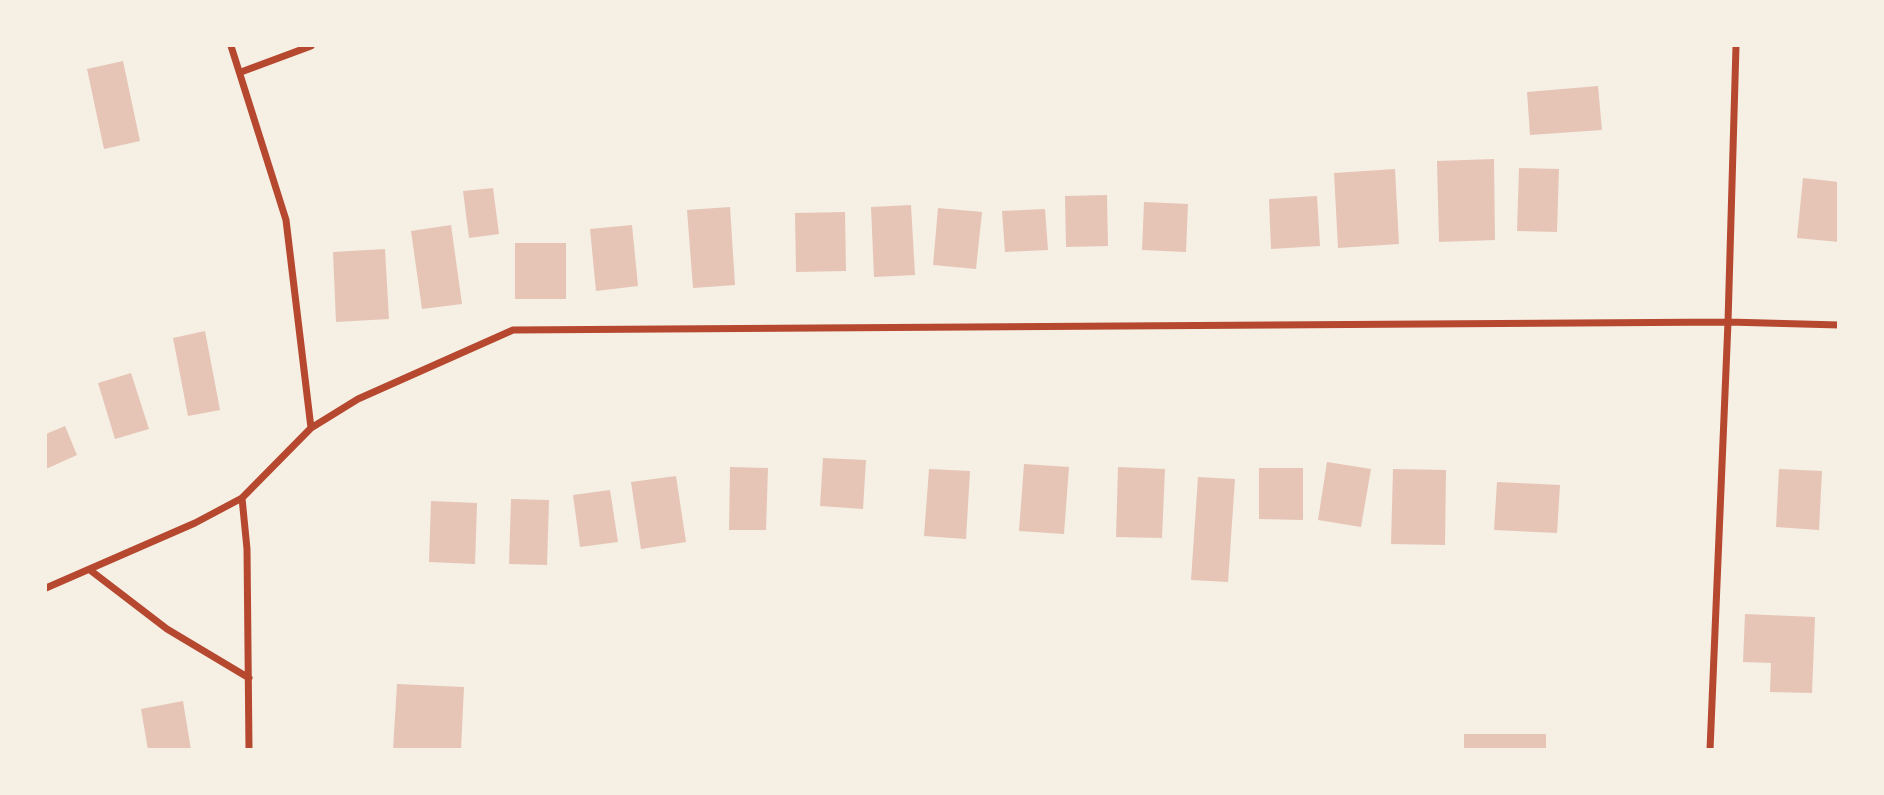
<!DOCTYPE html>
<style>
body{margin:0}
#map{position:relative;width:1884px;height:795px;overflow:hidden;background:#f6efe4;font-family:Manrope,sans-serif}
canvas{display:block}
.frame{position:absolute;inset:0;border:47px solid #f6efe4;pointer-events:none}
</style>
<div id="map">
<canvas width="1884" height="795"></canvas>
<div class="frame"></div>
</div>
<script>
const ctx = document.querySelector('canvas').getContext('2d');
ctx.lineJoin = 'round';
function fill(path, color) {
  ctx.fillStyle = color;
  ctx.fill(path, 'evenodd');
}
function poly(rows) {
  const path = new Path2D();
  for (const r of rows) {
    path.moveTo(r[0], r[1]);
    for (let i = 2; i < r.length; i += 2) path.lineTo(r[i], r[i + 1]);
  }
  return path;
}
function strokePath(path, color, width, dash) {
  ctx.strokeStyle = color;
  ctx.lineWidth = width;
  ctx.lineCap = dash ? 'butt' : 'round';
  ctx.setLineDash(dash || []);
  ctx.stroke(path);
}
const building = poly([
 [123,61,140,141,104,149,87,69],
 [1598,86,1602,130,1530,135,1527,92],
 [1494,159,1495,240,1439,242,1437,161],
 [1519,168,1559,169,1557,232,1517,231],
 [1395,169,1399,244,1338,248,1334,173],
 [1803,178,1839,182,1839,242,1797,238],
 [493,188,499,234,469,238,463,191],
 [1107,195,1108,246,1066,247,1065,196],
 [1317,196,1320,246,1271,249,1269,199],
 [1144,202,1188,204,1186,252,1142,250],
 [911,205,915,275,874,277,871,207],
 [730,207,735,285,693,288,687,210],
 [938,208,982,212,976,269,933,265],
 [1045,209,1048,250,1005,252,1002,211],
 [845,212,846,271,796,272,795,213],
 [451,225,462,304,422,309,411,231],
 [632,225,638,286,596,291,590,229],
 [515,243,566,243,566,299,515,299],
 [385,249,389,319,336,322,333,252],
 [205,331,220,410,188,416,173,338],
 [131,373,149,429,115,439,98,383],
 [65,426,77,455,46,469,46,434],
 [823,458,866,460,863,509,820,506],
 [1327,462,1371,469,1361,527,1318,520],
 [1024,464,1069,467,1064,534,1019,531],
 [730,467,768,468,766,530,729,530],
 [1118,467,1165,469,1162,538,1116,537],
 [1259,468,1303,468,1303,520,1259,519],
 [929,469,970,471,966,539,924,536],
 [1393,469,1446,470,1445,545,1391,544],
 [1779,469,1822,471,1819,530,1776,527],
 [676,476,686,542,641,549,631,482],
 [1198,477,1235,479,1228,582,1191,580],
 [1497,482,1560,485,1557,533,1494,530],
 [610,490,618,542,580,547,573,495],
 [511,499,549,500,547,565,509,564],
 [431,501,477,503,475,564,429,562],
 [1745,614,1815,617,1812,693,1770,692,1771,663,1743,662],
 [397,684,464,687,461,750,393,750],
 [183,701,191,750,148,750,141,709],
 [1464,734,1546,734,1546,750,1464,750]
]);
const minor = poly([
 [231,46,286,220,311,428],
 [241,72,311,46],
 [242,498,247,549,249,750],
 [90,570,167,629,249,678],
 [46,588,195,523,242,498,311,428,358,399,513,330,1728,322,1839,325],
 [1710,750,1728,322,1736,46]
]);
fill(building, '#e6c5b7');
strokePath(minor, '#b5482f', 7);
</script>
